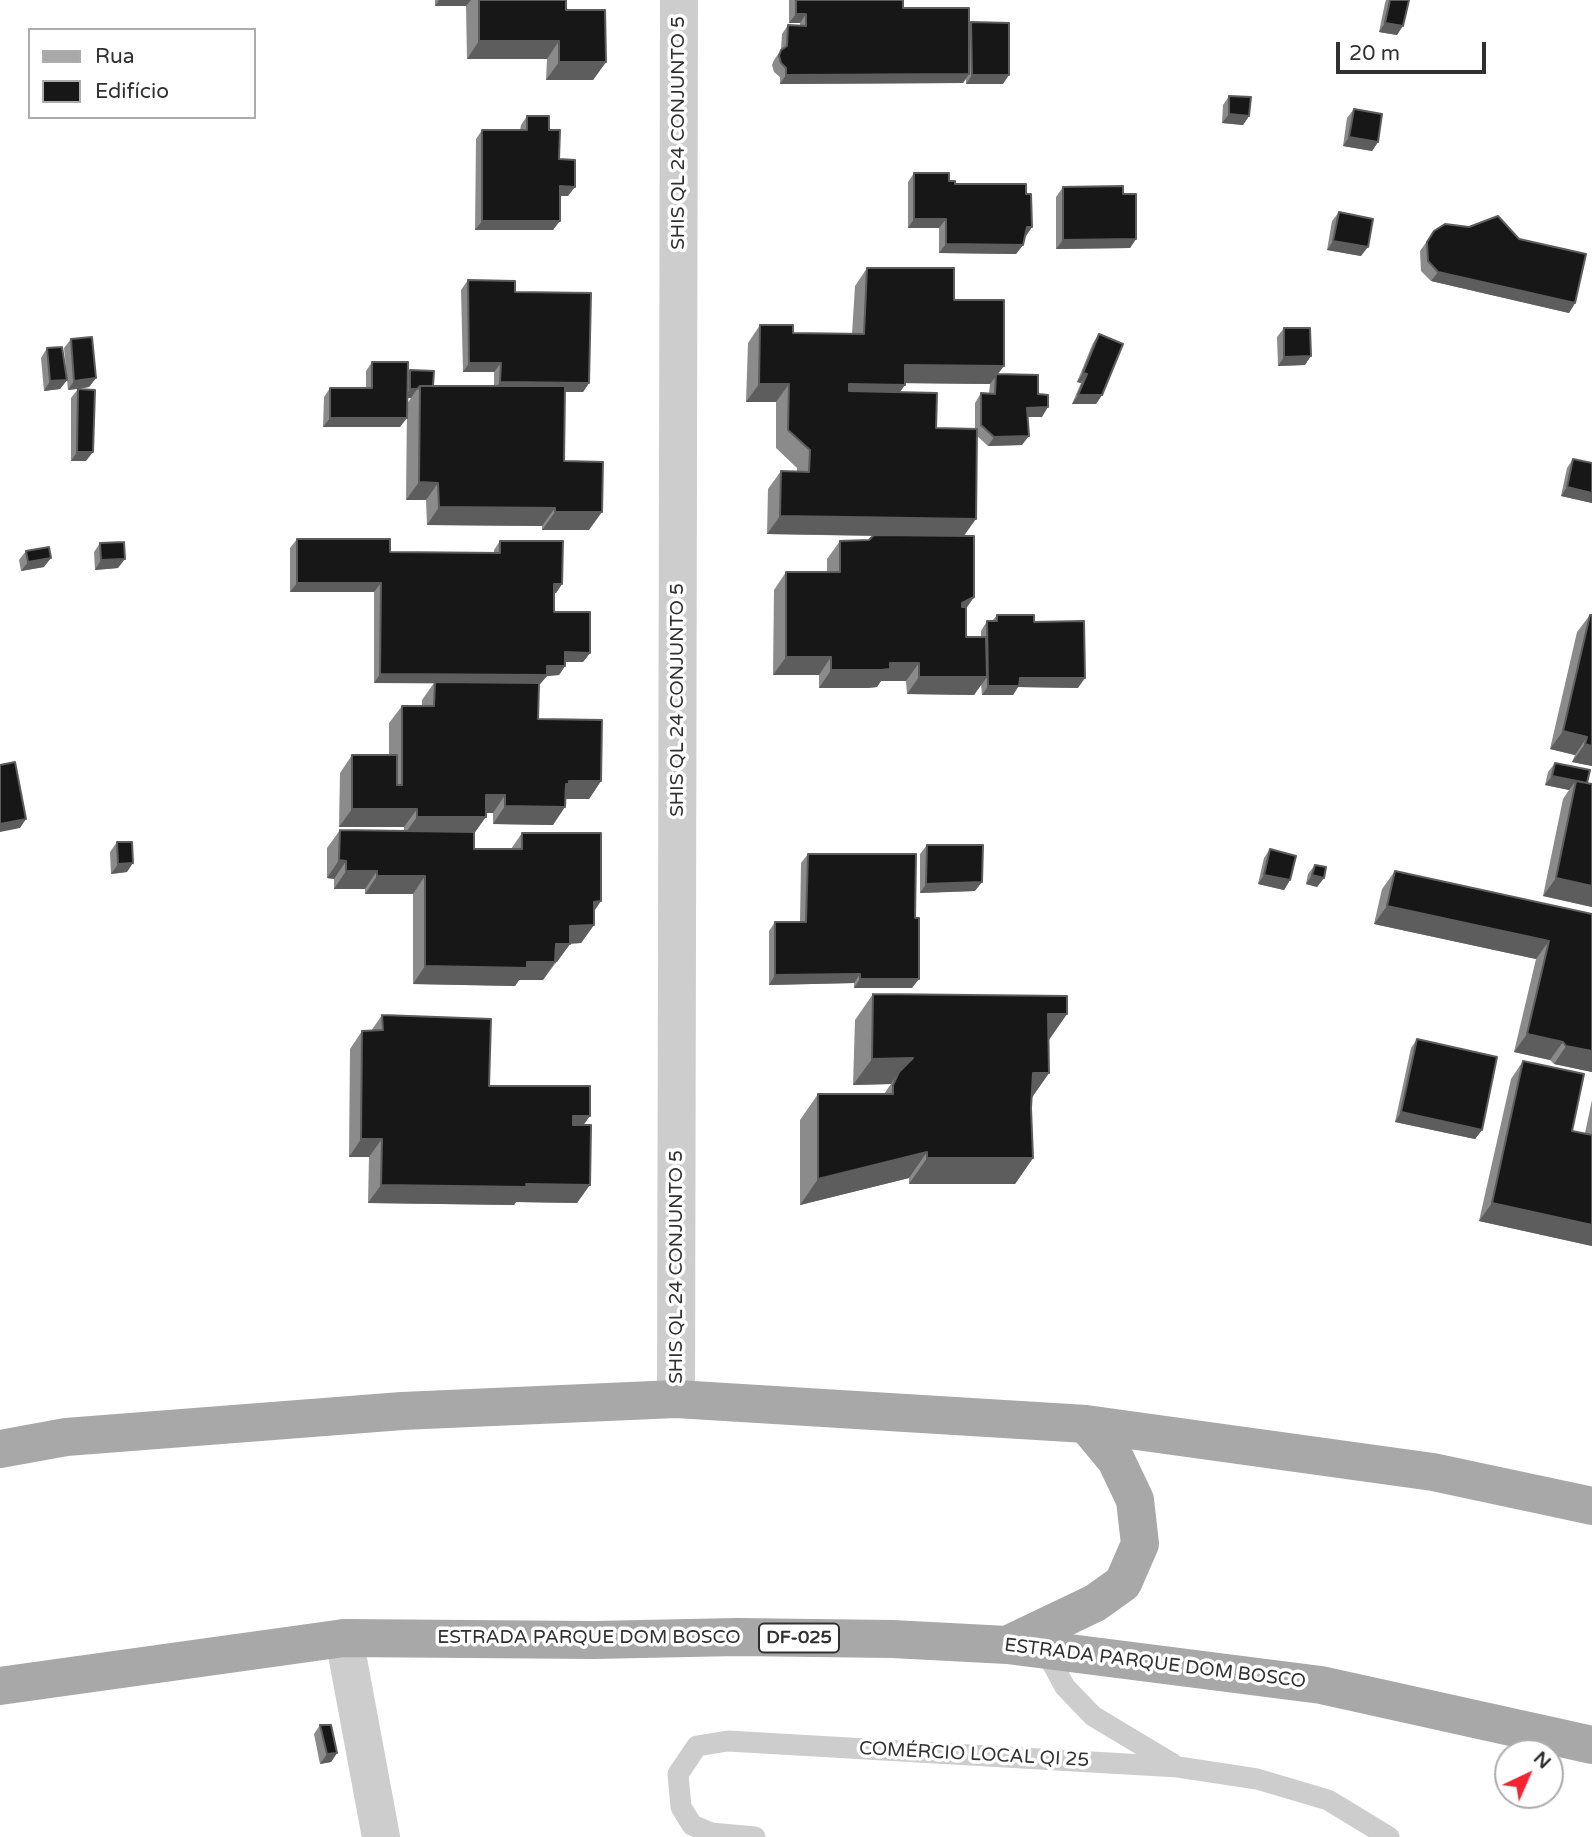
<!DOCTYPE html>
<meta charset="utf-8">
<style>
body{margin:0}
#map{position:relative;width:1592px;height:1837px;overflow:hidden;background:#fff;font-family:"Varela Round",sans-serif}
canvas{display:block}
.legend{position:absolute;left:28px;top:28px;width:228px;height:91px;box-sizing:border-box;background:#fff;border:2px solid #acacac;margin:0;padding:9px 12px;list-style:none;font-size:21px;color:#303030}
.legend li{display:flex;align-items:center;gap:14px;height:35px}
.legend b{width:35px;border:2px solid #acacac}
.north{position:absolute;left:1494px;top:1739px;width:70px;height:70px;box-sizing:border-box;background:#fff;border:2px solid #acacac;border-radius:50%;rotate:44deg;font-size:19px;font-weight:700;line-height:28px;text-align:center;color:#303030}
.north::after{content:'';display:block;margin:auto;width:24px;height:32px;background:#f7222f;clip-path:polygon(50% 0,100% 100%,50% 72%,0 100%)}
.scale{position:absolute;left:1336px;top:42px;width:150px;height:32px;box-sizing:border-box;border:4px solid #303030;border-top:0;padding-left:9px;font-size:21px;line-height:24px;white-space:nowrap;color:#303030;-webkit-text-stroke:5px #fff;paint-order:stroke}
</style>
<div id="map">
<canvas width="1592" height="1837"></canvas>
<ul class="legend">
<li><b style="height:9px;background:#a8a8a8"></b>Rua</li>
<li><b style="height:19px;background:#171717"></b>Edifício</li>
</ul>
<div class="north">N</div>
<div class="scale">20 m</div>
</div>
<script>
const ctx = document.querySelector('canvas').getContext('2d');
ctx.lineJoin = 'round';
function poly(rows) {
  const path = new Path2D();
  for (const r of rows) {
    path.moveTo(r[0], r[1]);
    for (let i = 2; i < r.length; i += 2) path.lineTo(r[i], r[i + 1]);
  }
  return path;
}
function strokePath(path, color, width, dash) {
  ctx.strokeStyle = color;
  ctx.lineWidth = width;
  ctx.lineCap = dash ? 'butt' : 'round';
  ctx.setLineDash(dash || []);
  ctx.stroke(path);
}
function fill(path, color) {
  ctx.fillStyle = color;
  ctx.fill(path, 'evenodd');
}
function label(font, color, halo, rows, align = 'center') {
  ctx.font = font + ' "Varela Round",sans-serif';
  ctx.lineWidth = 7;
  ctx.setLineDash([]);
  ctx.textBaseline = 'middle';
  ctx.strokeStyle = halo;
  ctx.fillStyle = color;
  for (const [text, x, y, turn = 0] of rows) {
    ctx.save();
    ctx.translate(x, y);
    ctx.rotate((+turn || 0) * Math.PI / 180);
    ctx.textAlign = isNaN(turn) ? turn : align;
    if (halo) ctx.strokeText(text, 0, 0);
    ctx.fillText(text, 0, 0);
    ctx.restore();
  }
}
const service = poly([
 [1045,1650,1065,1687,1093,1716,1173,1764],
 [755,1837,711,1833,692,1825,681,1807,678,1774,697,1746,728,1741,1178,1767,1257,1779,1328,1800,1389,1837]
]);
const minor = poly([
 [676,1399,679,0]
]);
const tertiary = poly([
 [344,1638,381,1837]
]);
const primary = poly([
 [0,1449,66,1437,402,1411,676,1399,1086,1424,1433,1472,1592,1506],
 [1007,1645,1095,1603,1123,1583,1140,1544,1135,1500,1116,1460,1086,1424],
 [0,1686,344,1638,594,1640,737,1637,892,1639,1007,1645,1321,1685,1592,1745]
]);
const wall = poly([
 [435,0,566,0,566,10,606,62,593,80,546,80,547,59,467,59,466,6,435,6],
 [789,0,903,0,903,8,969,25,971,22,1003,84,966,84,966,79,963,83,780,84,780,77,774,72,772,65,774,60,781,50,782,34,788,25,800,26,800,23,789,23],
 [1386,0,1409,0,1397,35,1379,32,1385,3],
 [1229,96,1249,116,1243,125,1222,123,1223,105],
 [1354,109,1378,142,1372,151,1343,146,1347,118],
 [527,116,549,130,559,159,568,196,560,196,553,230,475,230,476,139,482,130,520,130,521,125],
 [914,173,955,184,1026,194,1032,227,1025,236,1023,245,1016,254,939,253,939,228,908,228,908,182],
 [1063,187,1123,194,1136,239,1130,248,1056,249,1056,197],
 [1339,212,1361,256,1327,250,1332,221],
 [1434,231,1519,239,1575,303,1569,313,1431,281,1421,271,1420,251],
 [867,268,954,300,1004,366,997,374,1038,394,1042,417,1028,417,1022,445,988,446,977,436,965,536,974,597,966,609,966,637,981,637,981,631,987,621,992,621,997,615,1034,622,1078,688,1018,687,1013,695,982,695,981,684,974,695,907,694,906,681,881,681,877,687,868,688,819,688,819,675,773,675,774,590,786,572,827,572,827,559,840,541,869,540,873,536,767,534,768,489,781,471,797,471,797,468,776,448,776,402,746,402,748,343,760,325,793,333,852,334,855,286],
 [905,383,990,384,989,394,981,393,975,403,975,429,936,428,899,392],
 [468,280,515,292,589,383,583,392,565,392,564,461,589,530,542,530,542,526,427,525,426,500,406,500,407,404,411,398,407,398,400,427,323,427,324,397,330,388,366,388,366,371,372,362,407,374,410,370,433,386,494,386,494,372,463,372,461,290],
 [1284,328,1305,365,1278,366,1277,337],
 [1099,334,1102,395,1096,404,1072,404,1081,383,1077,382,1093,343],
 [71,339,96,378,89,387,78,389,86,461,71,461,71,398,78,389,68,390,64,348],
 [47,348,67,380,60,389,44,391,41,358],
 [1573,459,1592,463,1592,503,1561,496,1567,468],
 [297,539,390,552,494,553,494,550,500,541,562,584,556,593,554,593,554,612,590,653,583,662,565,662,565,666,559,675,547,676,540,684,539,684,538,719,601,781,589,799,566,799,553,825,493,824,493,813,486,813,474,834,474,849,511,849,522,833,594,912,594,925,581,943,570,944,543,980,519,980,515,986,413,984,413,894,365,894,365,889,334,889,334,879,327,878,327,848,340,830,404,831,404,827,339,827,340,773,352,755,389,755,389,723,402,706,422,706,422,700,434,683,374,683,374,592,290,592,290,548],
 [100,543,118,568,95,570,94,552],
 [26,551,44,567,21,571,19,560],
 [1590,615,1592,766,1572,762,1575,755,1550,749,1577,632],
 [1555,763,1587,783,1592,784,1592,907,1543,896,1563,799,1569,790,1545,785,1548,772],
 [117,842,127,872,111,874,110,852],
 [927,845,975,891,920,893,920,854],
 [1270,849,1290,880,1284,890,1258,884,1264,858],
 [808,854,912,988,854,988,854,983,769,985,769,931,775,922,800,922,801,863],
 [1315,865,1324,878,1317,887,1306,884,1308,874],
 [1395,871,1592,914,1592,1072,1554,1064,1550,1060,1514,1052,1536,959,1374,924,1382,889],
 [873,994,1067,1014,1048,1040,1049,1073,1032,1097,1031,1108,1033,1158,1015,1184,909,1184,909,1178,800,1205,800,1120,818,1094,884,1094,891,1084,853,1085,855,1020],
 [382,1015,489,1086,584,1125,577,1203,516,1202,514,1205,368,1203,369,1157,349,1157,350,1049,362,1031,371,1031],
 [1417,1039,1482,1130,1475,1139,1395,1122,1411,1048],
 [1523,1061,1572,1131,1585,1133,1592,1100,1592,1246,1479,1221,1511,1079],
 [320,1725,337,1753,331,1762,320,1764,314,1734]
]);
const shadedWall = poly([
 [439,0,471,0,466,6,435,6],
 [796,14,806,14,800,23,789,23],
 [1385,23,1403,26,1397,35,1379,32],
 [479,41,559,41,547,59,467,59],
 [559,62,606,62,593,80,546,80],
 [969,74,963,83,780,84,786,75],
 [972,75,1009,75,1003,84,966,84],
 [1229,114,1249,116,1243,125,1222,123],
 [1349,137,1378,142,1372,151,1343,146],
 [560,186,575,187,568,196,553,196],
 [914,219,946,219,939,228,908,228],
 [482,221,560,221,553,230,475,230],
 [1027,227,1032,227,1026,236,1021,237],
 [1136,239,1130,248,1056,249,1063,240],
 [1333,241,1368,247,1361,256,1327,250],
 [946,244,1023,245,1016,254,939,253],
 [1438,272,1575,303,1569,313,1431,281],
 [1311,356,1305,365,1278,366,1284,357],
 [469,363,501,363,494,372,463,372],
 [905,365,1004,366,990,384,892,383],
 [1083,373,1087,374,1081,383,1077,382],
 [96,378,89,387,68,390,74,381],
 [67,380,60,389,44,391,50,381],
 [500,382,589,383,583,392,494,392],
 [759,384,789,384,776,402,746,402],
 [849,384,905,385,892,403,836,402],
 [410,389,417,389,411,398,404,398],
 [1078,395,1102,395,1096,404,1072,404],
 [1048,407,1042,417,1021,417,1027,408],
 [330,418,407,418,400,427,323,427],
 [1029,436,1022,445,988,446,994,437],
 [77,452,93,452,86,461,71,461],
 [419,482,438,483,426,500,406,500],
 [1567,487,1592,493,1592,503,1561,496],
 [439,507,555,508,542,526,427,525],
 [555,512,602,512,589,530,542,530],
 [780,516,976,519,963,537,767,534],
 [51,558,44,567,21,571,28,562],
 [125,559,118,568,95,570,101,560],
 [297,583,381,583,374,592,290,592],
 [554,584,562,584,556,593,548,593],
 [974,597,961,615,962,603],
 [565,652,590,653,583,662,559,662],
 [786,657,831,657,819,675,773,675],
 [890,663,919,663,906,681,881,681,877,687,868,688,819,688,831,670],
 [547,666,565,666,559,675,547,676,540,684,374,683,380,674],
 [919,677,987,677,974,695,907,694],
 [1020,678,1085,678,1078,688,1018,687,1013,695,982,695,988,686],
 [1563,731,1587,737,1575,755,1550,749],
 [1585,744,1592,746,1592,766,1572,762],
 [1552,776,1576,781,1569,790,1545,785],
 [569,781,601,781,589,799,559,799,553,802],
 [486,795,505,795,493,813,473,813],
 [505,806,565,807,553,825,493,824],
 [352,809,417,809,404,827,339,827],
 [417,817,486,817,473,835,404,835],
 [26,819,20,828,0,832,0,824],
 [339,860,346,861,334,879,327,878],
 [133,863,127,872,111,874,118,864],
 [346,871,377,871,365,889,334,889],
 [1264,875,1290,880,1284,890,1258,884],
 [1312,875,1324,878,1317,887,1306,884],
 [377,876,425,876,413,894,365,894],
 [1556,878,1592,886,1592,907,1543,896],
 [982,882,975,891,920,893,926,884],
 [601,901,589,919,594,902],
 [1387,906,1549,941,1536,959,1374,924],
 [594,925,581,943,558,944,570,926],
 [556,944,570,944,557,962,544,962,555,962,543,980,519,980,515,986,413,984,425,966,527,962],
 [860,974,854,983,769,985,775,975],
 [860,979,919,979,912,988,854,988],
 [1048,1014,1067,1014,1049,1040,1029,1040],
 [1527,1034,1563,1042,1550,1060,1514,1052],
 [1566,1046,1592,1051,1592,1072,1554,1064],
 [913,1058,899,1072,891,1084,853,1085,872,1059],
 [1033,1073,1049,1073,1031,1099],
 [1401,1112,1482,1130,1475,1139,1395,1122],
 [573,1116,590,1116,577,1134,561,1134],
 [361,1139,382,1139,369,1157,349,1157],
 [927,1152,909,1178,800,1205,818,1179],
 [927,1158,1033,1158,1015,1184,909,1184],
 [526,1184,590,1185,577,1203,516,1202,514,1205,368,1203,381,1185],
 [1492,1203,1592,1225,1592,1246,1479,1221],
 [337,1753,331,1762,320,1764,327,1754]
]);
const building = poly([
 [479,0,566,0,566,10,605,10,606,62,559,62,559,41,479,41,479,0],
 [796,0,903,0,903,8,969,8,969,74,786,75,786,68,781,63,779,56,781,50,787,46,788,25,806,26,806,14,796,14,796,0],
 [1390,0,1409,0,1403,26,1385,23,1390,0],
 [971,22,1009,23,1009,75,972,75,971,22],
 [1229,96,1251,97,1249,116,1229,114,1229,96],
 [1354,109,1382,114,1378,142,1349,137,1354,109],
 [527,116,549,116,549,130,560,130,559,159,575,160,575,187,560,186,560,221,482,221,482,130,527,130,527,116],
 [914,173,949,173,949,181,955,181,955,184,1026,184,1026,194,1031,194,1032,227,1027,227,1023,245,946,244,946,219,914,219,914,173],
 [1123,186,1123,194,1136,194,1136,239,1063,240,1063,187,1123,186],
 [1339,212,1373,219,1368,247,1333,241,1339,212],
 [1498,216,1519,239,1586,254,1575,303,1438,272,1428,261,1427,242,1434,231,1445,224,1469,227,1498,216],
 [867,268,954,268,954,300,1004,300,1004,366,905,365,905,385,849,384,849,391,937,393,936,428,977,429,976,519,780,516,781,471,809,472,810,450,788,430,789,384,759,384,760,325,793,325,793,333,864,334,867,268],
 [468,280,515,281,515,292,591,293,589,383,500,382,501,363,469,363,468,280],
 [1284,328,1310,328,1311,356,1284,357,1284,328],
 [1099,334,1123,344,1102,395,1078,395,1087,374,1083,373,1099,334],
 [92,337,96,378,74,381,71,339,92,337],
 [62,347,67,380,50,381,47,348,62,347],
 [372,362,408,362,407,418,330,418,330,388,372,388,372,362],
 [410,370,434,371,433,386,420,386,417,389,410,389,410,370],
 [996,374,1038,375,1038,394,1048,395,1048,407,1027,408,1029,436,994,437,981,425,981,393,995,394,996,374],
 [420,386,565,386,564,461,603,462,602,512,555,512,555,508,439,507,438,483,419,482,420,386],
 [78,389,95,390,93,452,77,452,78,389],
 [1573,459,1592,463,1592,493,1567,487,1573,459],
 [874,535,974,536,974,597,962,603,962,607,966,607,966,637,986,637,987,677,919,677,919,663,890,663,890,669,881,670,831,670,831,657,786,657,786,572,840,572,840,541,869,540,874,535],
 [297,539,390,539,390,552,500,553,500,541,563,541,562,584,554,584,554,612,590,612,590,653,565,652,565,666,547,666,547,675,380,674,381,583,297,583,297,539],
 [124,542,125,559,101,560,100,543,124,542],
 [49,547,51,558,28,562,26,551,49,547],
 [997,615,1034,615,1034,622,1084,621,1085,678,1020,678,1019,686,988,686,987,621,997,621,997,615],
 [1590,615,1592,615,1592,746,1585,744,1587,737,1563,731,1590,615],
 [435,682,539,683,538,719,602,720,601,781,569,781,569,784,566,784,565,807,505,806,505,795,486,795,486,817,417,817,417,809,352,809,352,755,397,755,397,785,402,785,402,706,434,706,435,682],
 [15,762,26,819,0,824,0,765,15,762],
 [1555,763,1590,770,1587,783,1552,776,1555,763],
 [1576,781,1592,784,1592,886,1556,878,1576,781],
 [340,830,474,832,474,849,522,849,522,833,601,833,601,901,594,902,594,925,570,926,570,944,556,944,555,962,527,962,527,968,425,966,425,876,377,876,377,871,346,871,346,861,339,860,340,830],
 [117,842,132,842,133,863,118,864,117,842],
 [927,845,983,845,982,882,926,884,927,845],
 [1270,849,1296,856,1290,880,1264,875,1270,849],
 [808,854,916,854,915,918,919,918,919,979,860,979,860,974,775,975,775,922,806,922,808,854],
 [1315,865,1326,867,1324,878,1312,875,1315,865],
 [1395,871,1592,914,1592,1051,1566,1046,1563,1042,1527,1034,1549,941,1387,906,1395,871],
 [873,994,1067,996,1067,1014,1048,1014,1049,1073,1033,1073,1031,1108,1033,1158,927,1158,927,1152,818,1179,818,1094,893,1094,893,1085,899,1072,913,1058,872,1059,873,994],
 [382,1015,491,1019,489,1086,590,1086,590,1116,573,1116,573,1125,591,1125,590,1185,526,1184,527,1187,381,1185,382,1139,361,1139,362,1031,383,1030,382,1015],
 [1417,1039,1497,1057,1482,1130,1401,1112,1417,1039],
 [1523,1061,1584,1074,1572,1131,1592,1135,1592,1225,1492,1203,1523,1061],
 [320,1725,331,1725,337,1753,327,1754,320,1725]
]);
const shields = [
 [799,1638,80]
];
const shieldNames = [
 ["DF-025",799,1638]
];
const streetNames = [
 ["SHIS QL 24 CONJUNTO 5",679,133,-90],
 ["SHIS QL 24 CONJUNTO 5",678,700,-90],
 ["SHIS QL 24 CONJUNTO 5",677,1267,-90],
 ["ESTRADA PARQUE DOM BOSCO",589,1638],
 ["ESTRADA PARQUE DOM BOSCO",1155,1664,7],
 ["COMÉRCIO LOCAL QI 25",974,1755,3]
];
strokePath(service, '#cdcdcd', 21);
strokePath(minor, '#cdcdcd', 38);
strokePath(tertiary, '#cdcdcd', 38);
strokePath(primary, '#a8a8a8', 38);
fill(wall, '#8b8b8b');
fill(shadedWall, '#5d5d5d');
fill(building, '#171717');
strokePath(building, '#5d5d5d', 2);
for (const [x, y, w] of shields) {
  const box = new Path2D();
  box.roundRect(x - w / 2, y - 14.5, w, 29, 5);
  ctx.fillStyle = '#fff';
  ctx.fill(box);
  strokePath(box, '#303030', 2);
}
label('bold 18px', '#303030', null, shieldNames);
label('19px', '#303030', '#fff', streetNames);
</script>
